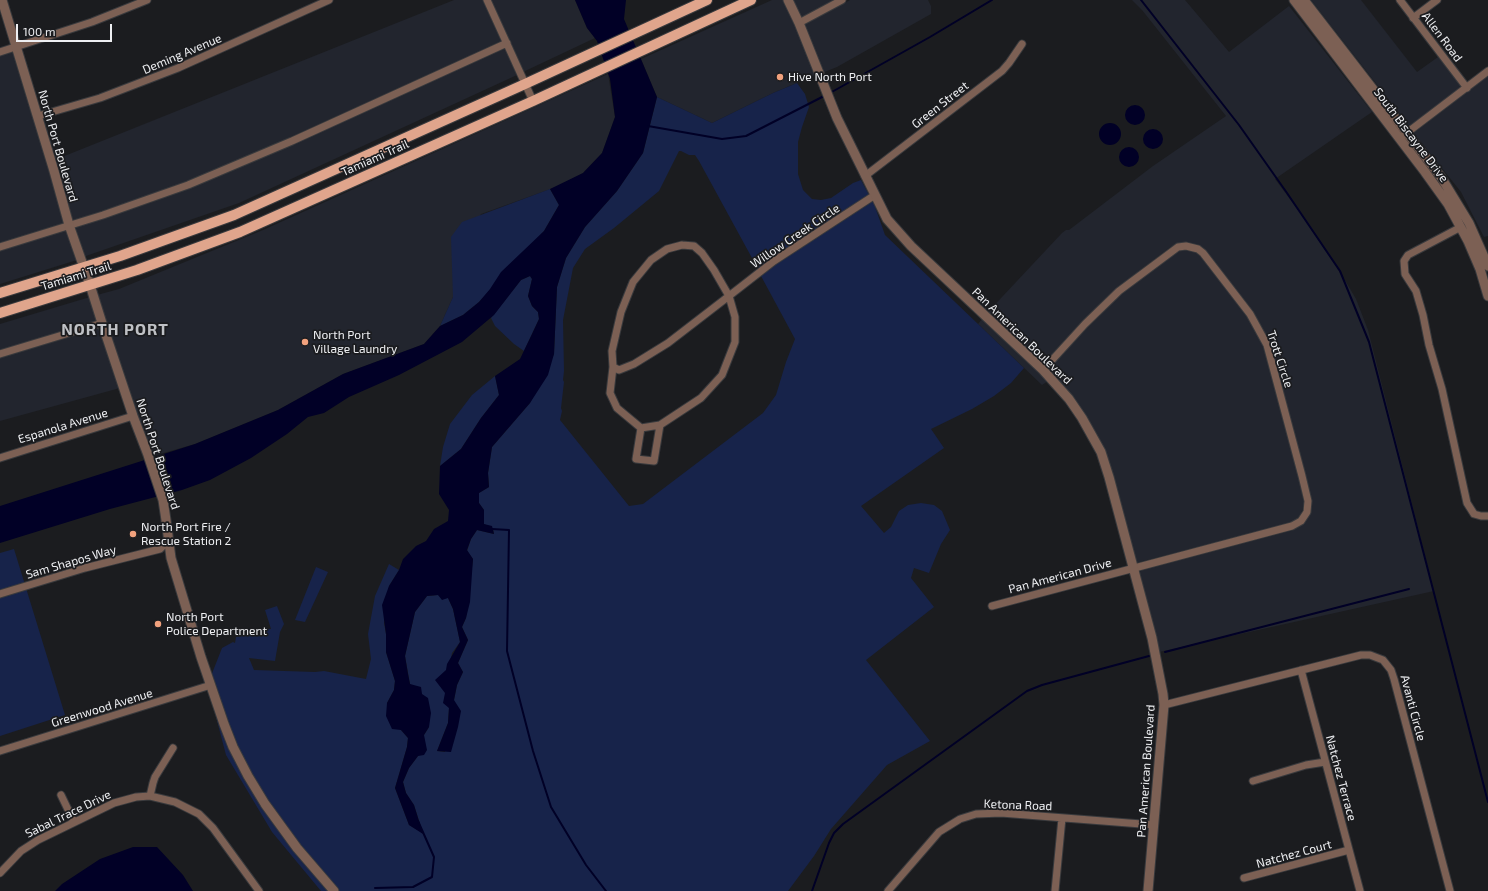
<!DOCTYPE html>
<style>
body{margin:0}
#map{position:relative;width:1488px;height:891px;overflow:hidden;background:#1b1c1f;font-family:"Exo 2",sans-serif}
canvas{display:block}
.scale{position:absolute;left:16px;top:24px;width:96px;height:18px;box-sizing:border-box;border:2px solid #eeeff2;border-top:0;padding-left:5px;font-size:12px;line-height:14px;white-space:nowrap;color:#eeeff2;-webkit-text-stroke:3px #1b1c1f;paint-order:stroke}
</style>
<div id="map">
<canvas width="1488" height="891"></canvas>
<div class="scale">100 m</div>
</div>
<script>
const ctx = document.querySelector('canvas').getContext('2d');
ctx.lineJoin = 'round';
function fill(path, color) {
  ctx.fillStyle = color;
  ctx.fill(path, 'evenodd');
}
function poly(rows) {
  const path = new Path2D();
  for (const r of rows) {
    if (r.length === 3) {
      path.moveTo(r[0] + r[2], r[1]);
      path.arc(r[0], r[1], r[2], 0, 2 * Math.PI);
      continue;
    }
    path.moveTo(r[0], r[1]);
    for (let i = 2; i < r.length; i += 2) path.lineTo(r[i], r[i + 1]);
  }
  return path;
}
function strokePath(path, color, width, dash) {
  ctx.strokeStyle = color;
  ctx.lineWidth = width;
  ctx.lineCap = dash ? 'butt' : 'round';
  ctx.setLineDash(dash || []);
  ctx.stroke(path);
}
function label(font, color, halo, rows, align = 'center') {
  ctx.font = font + ' "Exo 2",sans-serif';
  ctx.lineWidth = 3.5;
  ctx.setLineDash([]);
  ctx.textBaseline = 'middle';
  ctx.strokeStyle = halo;
  ctx.fillStyle = color;
  for (const [text, x, y, turn = 0] of rows) {
    ctx.save();
    ctx.translate(x, y);
    ctx.rotate((+turn || 0) * Math.PI / 180);
    ctx.textAlign = isNaN(turn) ? turn : align;
    if (halo) ctx.strokeText(text, 0, 0);
    ctx.fillText(text, 0, 0);
    ctx.restore();
  }
}
const built = poly([
 [454,0,484,0,502,41,229,165,147,196,71,221,42,119,44,119,57,159],
 [491,0,575,0,587,28,595,38,523,72],
 [772,0,784,0,796,25,816,75,773,93,712,123,657,97,641,59],
 [792,0,835,0,801,19],
 [850,0,928,0,931,6,931,14,837,67,822,73,804,25],
 [1132,0,1185,0,1229,52,1289,6,1372,112,1275,179,1304,218,1346,282,1356,299,1368,330,1434,591,1159,652,1138,571,1293,530,1299,527,1307,519,1311,506,1305,476,1270,345,1253,312,1199,246,1186,242,1177,244,1169,248,1117,288,1082,321,1042,365,987,313,1062,233,1066,230,1069,230,1153,166,1226,116,1142,10],
 [1311,0,1361,0,1417,72,1438,57,1462,87,1410,127],
 [505,48,517,75,239,203,83,257,73,228,150,203,232,171],
 [14,52,35,117,64,223,0,243,0,56],
 [608,74,615,117,602,153,583,173,559,186,481,214,453,274,453,297,440,326,424,344,343,374,278,410,195,444,153,456,137,415,97,295,119,289,263,230],
 [1488,76,1488,236,1484,237,1461,192,1414,133],
 [67,230,77,260,0,284,0,251],
 [1186,250,1196,252,1201,256,1247,316,1258,334,1268,360,1299,477,1304,504,1301,514,1295,521,1290,523,1136,563,1113,476,1047,370,1088,327,1121,294,1173,254,1179,251],
 [90,297,97,320,0,351,0,324],
 [983,318,1048,381,1042,385,978,324],
 [100,328,120,388,0,421,0,358]
]);
const green = poly([
 [797,83,805,94,809,107,802,127,798,142,798,174,803,190,812,199,821,200,831,198,853,183,861,180,869,195,772,258,758,269,699,161,695,155,689,155,681,151,679,151,659,191,614,228,585,249,573,268,563,320,564,371,563,380,564,382,561,408,562,411,560,420,629,506,643,504,763,413,776,395,786,362,795,339,761,276,776,264,873,201,885,235,1024,368,1011,383,994,396,972,409,931,429,944,448,861,506,884,533,891,527,899,511,908,505,921,503,934,505,942,511,950,530,941,544,929,573,914,568,911,578,934,607,866,660,930,741,887,765,831,829,814,856,788,891,339,891,300,846,283,824,251,775,237,746,211,676,222,648,233,642,235,643,236,637,242,636,250,628,271,629,265,610,277,606,284,624,280,632,275,661,249,658,254,670,315,672,324,671,366,679,371,659,368,634,375,596,389,564,399,570,389,586,384,623,386,634,386,652,395,681,394,690,387,703,401,730,408,738,407,747,395,788,409,825,423,833,414,805,406,793,403,782,409,768,418,756,424,735,429,727,422,694,410,684,405,656,415,612,427,596,438,595,448,598,453,609,460,642,452,653,445,693,449,708,448,723,437,751,445,752,454,700,457,685,463,672,458,663,468,640,462,627,466,618,473,559,467,551,471,539,477,530,494,534,493,529,484,524,484,510,479,503,479,493,489,487,488,473,492,447,530,403,554,354,557,287,566,258,585,227,617,191,643,153,657,97,712,123,773,93],
 [550,189,559,205,544,231,479,302,463,315,440,326,453,297,451,237,462,222],
 [530,276,532,279,528,296,532,306,538,312,539,319,524,351,514,344,495,326,491,318,521,280],
 [495,376,499,395,481,418,461,449,440,466,443,447,450,424,472,395],
 [14,549,65,715,0,736,0,553],
 [316,567,328,572,305,622,295,620],
 [211,698,230,749,330,891,321,891,272,832,226,755]
]);
const water = poly([
 [575,0,626,0,624,19,657,97,643,153,617,191,585,227,566,258,557,287,554,354,548,375,530,403,492,447,488,473,489,487,479,493,479,503,484,510,484,524,492,526,494,534,477,530,471,539,467,550,473,559,470,602,466,618,462,627,468,640,458,663,463,672,457,685,454,700,461,711,458,727,451,752,437,751,448,723,449,708,443,703,445,693,435,680,446,670,447,664,460,642,453,609,448,598,442,600,438,595,427,596,415,612,405,656,408,674,410,684,421,687,422,694,428,698,431,713,429,727,424,735,427,750,424,755,418,756,409,768,403,782,406,793,414,805,423,834,409,825,395,788,407,747,408,738,401,730,392,729,386,716,387,703,394,690,395,681,386,652,386,634,382,605,389,586,399,570,403,559,416,546,426,541,434,529,448,521,449,510,439,494,440,466,461,449,481,418,499,395,495,376,520,359,532,334,539,319,538,312,532,306,528,296,532,279,530,276,521,280,494,315,462,342,399,375,349,397,324,413,308,417,287,434,251,458,210,480,182,490,110,509,0,543,0,506,195,444,278,410,343,374,424,344,440,326,463,315,479,302,490,289,501,272,544,231,559,205,550,189,583,173,602,153,615,117,610,79,597,41,587,28],
 [1135,115,10],
 [1110,134,11],
 [1153,139,10],
 [1129,157,10],
 [133,847,157,847,183,875,193,891,55,891,62,884,100,859]
]);
const stream = poly([
 [1141,0,1239,125,1287,193,1340,271,1369,342,1488,802],
 [830,93,930,37,992,0],
 [648,126,722,139,746,136,826,95],
 [492,529,509,530,507,651,533,751,551,807,586,865,606,891],
 [1165,652,1409,589],
 [375,888,413,887,432,877,434,857,418,821],
 [812,891,829,843,834,833,843,824,1027,691,1042,685,1149,656]
]);
const minor = poly([
 [487,0,533,101],
 [1400,0,1467,88],
 [1413,18,1437,0],
 [799,23,842,0],
 [0,52,92,22,147,0],
 [38,116,100,98,178,68,329,0],
 [1404,135,1488,71],
 [865,176,1002,71,1009,63,1022,44],
 [1461,227,1408,255,1404,261,1405,274,1416,291,1423,315,1429,345,1442,389,1467,503,1474,514,1481,516,1488,516],
 [682,245,694,246,702,253,714,270,729,296,668,343,634,364,619,370,613,367,612,351,621,312,633,282,651,260,667,249,682,245],
 [0,247,103,215,188,185,292,141,507,43],
 [0,354,102,323],
 [613,367,610,393,617,408,641,428,660,425,701,398,722,375,735,342,735,317,729,296,774,261,875,195],
 [641,428,636,459,654,461,660,425],
 [0,458,133,416],
 [0,594,85,568,160,549,168,541],
 [992,606,1292,526,1301,521,1307,512,1308,501,1302,476,1267,345,1250,314,1203,253,1198,249,1186,246,1178,247,1119,291,1085,324,1043,370],
 [1301,670,1360,891],
 [1164,705,1361,655,1370,655,1383,660,1391,670,1394,679,1450,891],
 [0,751,211,685],
 [1253,781,1306,765,1325,762],
 [61,795,74,822],
 [150,796,153,783,155,777,173,748],
 [0,873,21,851,38,840,114,803,136,797,150,796,175,802,199,814,213,828,259,891],
 [1244,878,1349,850],
 [888,891,939,832,960,819,976,814,1001,813,1154,825],
 [1055,891,1062,818]
]);
const tertiary = poly([
 [2,0,54,171,69,225,90,285,102,323,133,416,148,455,163,500,166,520,171,558,201,657,224,724,233,747,248,776,265,804,297,848,334,891],
 [788,0,799,23,837,118,887,219,911,246,1043,370,1069,399,1082,418,1101,452,1109,477,1152,638,1163,694,1164,705,1148,891],
 [1294,0,1425,172,1448,204,1468,241,1480,269,1488,296],
 [1304,0,1441,177,1469,223,1488,266]
]);
const primary = poly([
 [0,293,120,256,234,215,525,84,707,0],
 [0,313,137,270,240,232,533,101,751,0]
]);
const markers = [
 [780,77,4,"#f1a17d"],
 [305,342,4,"#f1a17d"],
 [133,534,4,"#f1a17d"],
 [158,624,4,"#f1a17d"]
];
const streetNames = [
 ["Allen Road",1442,37,53],
 ["Deming Avenue",182,54,-23],
 ["Green Street",940,105,-38],
 ["South Biscayne Drive",1411,135,53],
 ["North Port Boulevard",58,146,74],
 ["Tamiami Trail",375,158,-24],
 ["Willow Creek Circle",795,236,-34],
 ["Tamiami Trail",76,276,-17],
 ["Pan American Boulevard",1022,336,44],
 ["Trott Circle",1280,359,72],
 ["Espanola Avenue",63,426,-17],
 ["North Port Boulevard",158,454,72],
 ["Sam Shapos Way",71,562,-16],
 ["Pan American Drive",1060,576,-15],
 ["Greenwood Avenue",102,708,-17],
 ["Avanti Circle",1413,708,75],
 ["Pan American Boulevard",1146,771,-86],
 ["Natchez Terrace",1341,778,75],
 ["Ketona Road",1018,805,2],
 ["Sabal Trace Drive",68,814,-26],
 ["Natchez Court",1294,854,-15]
];
const poiNames = [
 ["Hive North Port",788,77],
 ["North Port",313,335],
 ["Village Laundry",313,349],
 ["North Port Fire /",141,527],
 ["Rescue Station 2",141,541],
 ["North Port",166,617],
 ["Police Department",166,631]
];
const districtNames = [
 ["NORTH PORT",115,330]
];
fill(built, '#22252e');
fill(green, '#17234a');
fill(water, '#010026');
strokePath(stream, '#010026', 2);
strokePath(minor, '#393a3d', 9);
strokePath(tertiary, '#393a3d', 11);
strokePath(primary, '#393a3d', 12);
strokePath(minor, '#7c6054', 7);
strokePath(tertiary, '#7c6054', 9);
strokePath(primary, '#e0a58c', 10);
for (const [x, y, r, color] of markers) {
  const dot = new Path2D();
  dot.arc(x, y, r, 0, 2 * Math.PI);
  ctx.fillStyle = color;
  ctx.fill(dot);
  strokePath(dot, '#1b1c1f', 1.5);
}
label('12px', '#eeeff2', '#1b1c1f', streetNames);
label('12px', '#eeeff2', '#1b1c1f', poiNames, 'left');
ctx.letterSpacing = '1px';
label('bold 16px', '#bfc1c5', '#1b1c1f', districtNames);
ctx.letterSpacing = '0px';
</script>
